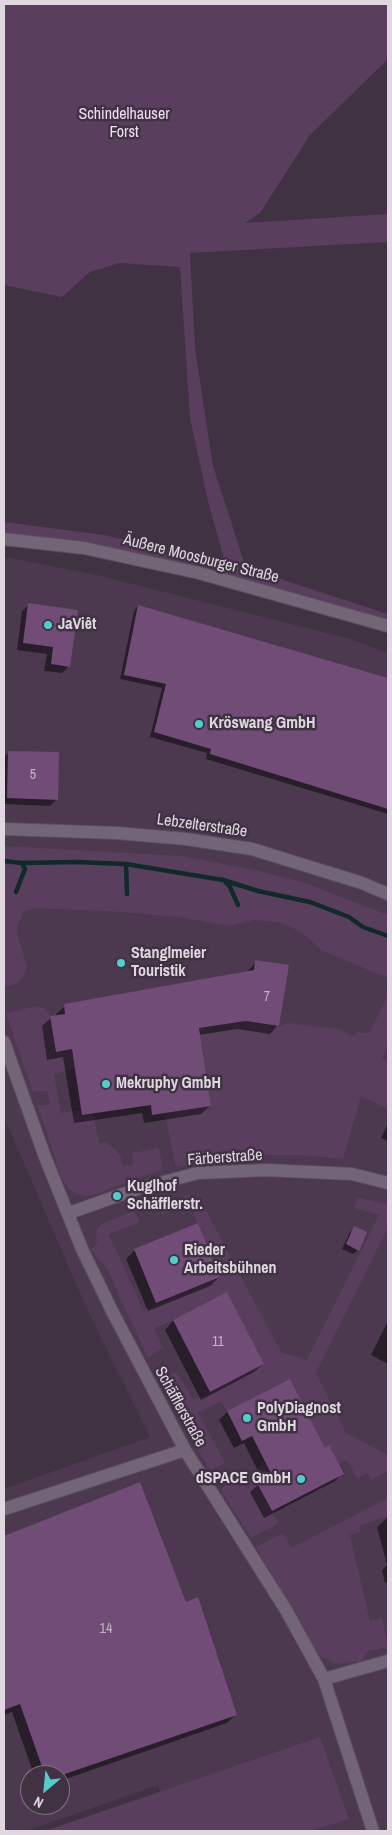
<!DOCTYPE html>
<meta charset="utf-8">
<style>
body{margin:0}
#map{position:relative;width:392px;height:1835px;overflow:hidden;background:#403243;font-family:"Archivo Narrow",sans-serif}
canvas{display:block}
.frame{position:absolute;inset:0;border:5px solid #e0d7e1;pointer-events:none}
.north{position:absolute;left:20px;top:1765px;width:50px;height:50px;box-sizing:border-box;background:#403243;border:1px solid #807482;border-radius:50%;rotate:208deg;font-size:14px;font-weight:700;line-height:20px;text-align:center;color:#e0d7e1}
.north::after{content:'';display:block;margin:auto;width:18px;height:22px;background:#52cdcc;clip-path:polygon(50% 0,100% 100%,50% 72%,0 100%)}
</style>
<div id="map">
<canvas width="392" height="1835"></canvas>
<div class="frame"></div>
<div class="north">N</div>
</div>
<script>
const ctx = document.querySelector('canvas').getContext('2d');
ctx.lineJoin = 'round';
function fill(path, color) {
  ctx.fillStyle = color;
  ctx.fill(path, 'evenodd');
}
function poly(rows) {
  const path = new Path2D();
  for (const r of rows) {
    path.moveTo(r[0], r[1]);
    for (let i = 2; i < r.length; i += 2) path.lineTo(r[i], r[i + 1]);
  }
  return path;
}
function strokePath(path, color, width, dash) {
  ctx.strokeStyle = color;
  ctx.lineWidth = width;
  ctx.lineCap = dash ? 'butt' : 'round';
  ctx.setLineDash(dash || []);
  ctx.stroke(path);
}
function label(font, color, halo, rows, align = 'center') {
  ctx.font = font + ' "Archivo Narrow",sans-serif';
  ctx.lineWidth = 5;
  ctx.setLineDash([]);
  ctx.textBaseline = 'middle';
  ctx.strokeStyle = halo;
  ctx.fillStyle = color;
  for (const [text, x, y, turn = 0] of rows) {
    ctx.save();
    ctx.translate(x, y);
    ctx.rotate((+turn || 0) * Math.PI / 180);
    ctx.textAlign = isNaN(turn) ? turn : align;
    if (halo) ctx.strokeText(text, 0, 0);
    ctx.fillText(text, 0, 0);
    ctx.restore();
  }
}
const built = poly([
 [4,557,97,575,350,639,388,653,388,1831,173,1831,158,1785,26,1831,4,1831,4,1489,150,1437,87,1309,4,1117],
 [30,1775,60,1775,60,1805,30,1805]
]);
const green = poly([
 [4,4,388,4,388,49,386,61,310,135,260,213,245,223,388,214,388,242,190,253,195,348,213,466,246,568,388,614,388,622,99,545,4,532,4,522,104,535,225,563,208,501,190,418,180,267,119,263,90,272,62,297,4,285],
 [4,846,181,856,255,870,302,882,388,915,388,978,323,951,300,931,278,922,254,920,230,926,178,917,122,912,35,908,24,912,17,927,18,937,27,966,26,972,18,983,4,987],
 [388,995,388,1044,382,1059,388,1062,388,1109,361,1096,343,1159,300,1155,255,1155,177,1167,175,1164,165,1113,211,1106,202,1043,142,1052,54,1074,61,1113,81,1110,82,1115,93,1113,99,1143,107,1143,115,1149,120,1155,123,1166,133,1165,132,1153,159,1148,163,1169,97,1194,86,1196,76,1194,68,1188,61,1177,38,1106,50,1104,47,1091,33,1092,6,1014,35,1006,44,1008,50,1016,56,1052,246,1021,279,1026,288,1023,339,1029,354,1037,357,1032,369,1033],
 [189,1195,204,1207,281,1352,307,1360,379,1215,354,1208,357,1198,388,1204,388,1227,316,1373,346,1433,388,1455,388,1471,371,1480,367,1473,357,1478,347,1460,339,1464,329,1446,257,1483,278,1524,251,1538,222,1492,222,1488,265,1464,264,1461,318,1434,290,1379,227,1411,221,1401,198,1413,225,1463,210,1471,160,1382,176,1372,194,1400,264,1364,227,1293,154,1329,163,1348,148,1358,107,1269,91,1250,97,1244,96,1232,101,1224,134,1211,140,1222,109,1234,143,1310,220,1277,190,1204,162,1215,158,1205],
 [388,1498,388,1516,359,1526,361,1532,350,1535,370,1621,382,1618,388,1647,367,1651,362,1661,335,1664,320,1656,256,1547,283,1533,291,1548],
 [320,1737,349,1819,310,1831,45,1831]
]);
const shadow = poly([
 [29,605,69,666,62,673,44,671,47,654,17,650,22,611],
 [138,606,388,680,388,814,206,759,207,753,150,737,162,688,120,679,134,611],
 [9,752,57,799,50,806,4,804,4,757],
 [256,962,278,1025,270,1034,237,1029,199,1035,210,1106,201,1114,144,1123,142,1113,74,1123,63,1057,47,1060,42,1026,51,1018,56,1017,56,1014,65,1006,247,972],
 [388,1123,388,1141,381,1138],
 [355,1228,358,1250,353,1254,342,1249,350,1232],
 [135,1250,219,1277,210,1286,148,1311,126,1259],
 [226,1294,263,1364,254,1372,201,1400,165,1330,173,1321],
 [388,1321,388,1364,371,1355],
 [290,1380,324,1449,343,1473,335,1481,264,1518,250,1492,263,1481,244,1443,234,1448,219,1420,227,1412],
 [139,1484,185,1603,236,1714,227,1723,60,1781,60,1775,34,1775,12,1712,4,1715,4,1537],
 [388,1517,388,1582,385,1583,382,1570,387,1565,377,1527]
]);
const stream = poly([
 [4,861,22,863,76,862,126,864,223,880,258,891,310,902,349,917,363,927,388,936],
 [126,864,127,894],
 [226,883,229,885,238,905],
 [16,892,25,869,22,863]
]);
const building = poly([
 [28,603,78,610,70,667,51,664,53,647,23,643],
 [138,605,388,678,388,809,210,754,211,749,154,732,166,684,124,675],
 [8,751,59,752,58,800,7,798],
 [255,960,289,965,279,1026,246,1021,199,1028,211,1106,152,1115,151,1105,82,1115,72,1049,56,1052,50,1016,65,1014,64,1004,254,970],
 [198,1223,220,1277,156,1303,134,1249],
 [354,1226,367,1232,359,1251,346,1244],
 [227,1292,264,1364,210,1392,173,1320],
 [290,1379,325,1448,329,1445,344,1474,272,1511,257,1483,272,1475,252,1436,242,1441,227,1411],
 [140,1482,186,1602,198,1597,237,1715,62,1775,45,1775,20,1704,4,1710,4,1536]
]);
const minor = poly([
 [4,539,84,548,199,573,388,626],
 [4,829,117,833,186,839,252,849,362,883,388,894],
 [4,1042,45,1157,82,1249,112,1311,185,1450,286,1610,324,1679,373,1831],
 [69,1213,137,1189,198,1173,266,1170,352,1174,388,1183],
 [4,1509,185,1450],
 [324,1679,388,1661]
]);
const markers = [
 [48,625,5,"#52cdcc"],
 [199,724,5,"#52cdcc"],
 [121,963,5,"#52cdcc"],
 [106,1084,5,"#52cdcc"],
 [117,1196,5,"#52cdcc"],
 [174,1260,5,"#52cdcc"],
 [247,1418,5,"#52cdcc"],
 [301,1479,5,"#52cdcc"]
];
const numberNames = [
 ["5",33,775],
 ["7",267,997],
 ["11",218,1342],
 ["14",106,1629]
];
const parkNames = [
 ["Schindelhauser",124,115],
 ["Forst",124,133]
];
const streetNames = [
 ["Äußere Moosburger Straße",201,559,14],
 ["Lebzelterstraße",202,826,8],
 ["Färberstraße",225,1158,-4],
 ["Schäfflerstraße",180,1407,61]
];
const poiNames = [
 ["JaViêt",58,625],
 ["Kröswang GmbH",209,724],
 ["Stanglmeier",131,954],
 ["Touristik",131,972],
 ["Mekruphy GmbH",116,1084],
 ["Kuglhof",127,1187],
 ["Schäfflerstr.",127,1205],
 ["Rieder",184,1251],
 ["Arbeitsbühnen",184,1269],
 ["PolyDiagnost",257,1409],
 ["GmbH",257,1427],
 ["dSPACE GmbH",291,1479,"right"]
];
fill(built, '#4c394f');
fill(green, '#593e5e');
fill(shadow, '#0007');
strokePath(stream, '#102a2a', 4.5);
fill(building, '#704c77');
strokePath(minor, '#5b4e5d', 14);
strokePath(minor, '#746477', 12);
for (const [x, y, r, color] of markers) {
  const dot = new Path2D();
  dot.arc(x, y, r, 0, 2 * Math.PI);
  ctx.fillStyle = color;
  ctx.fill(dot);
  strokePath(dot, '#403243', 2);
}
label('14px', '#c4b4c6', null, numberNames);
label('16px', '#f2dbf6', '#403243', parkNames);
label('16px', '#e0d7e1', '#403243', streetNames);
label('bold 16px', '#e0d7e1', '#403243', poiNames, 'left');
</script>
